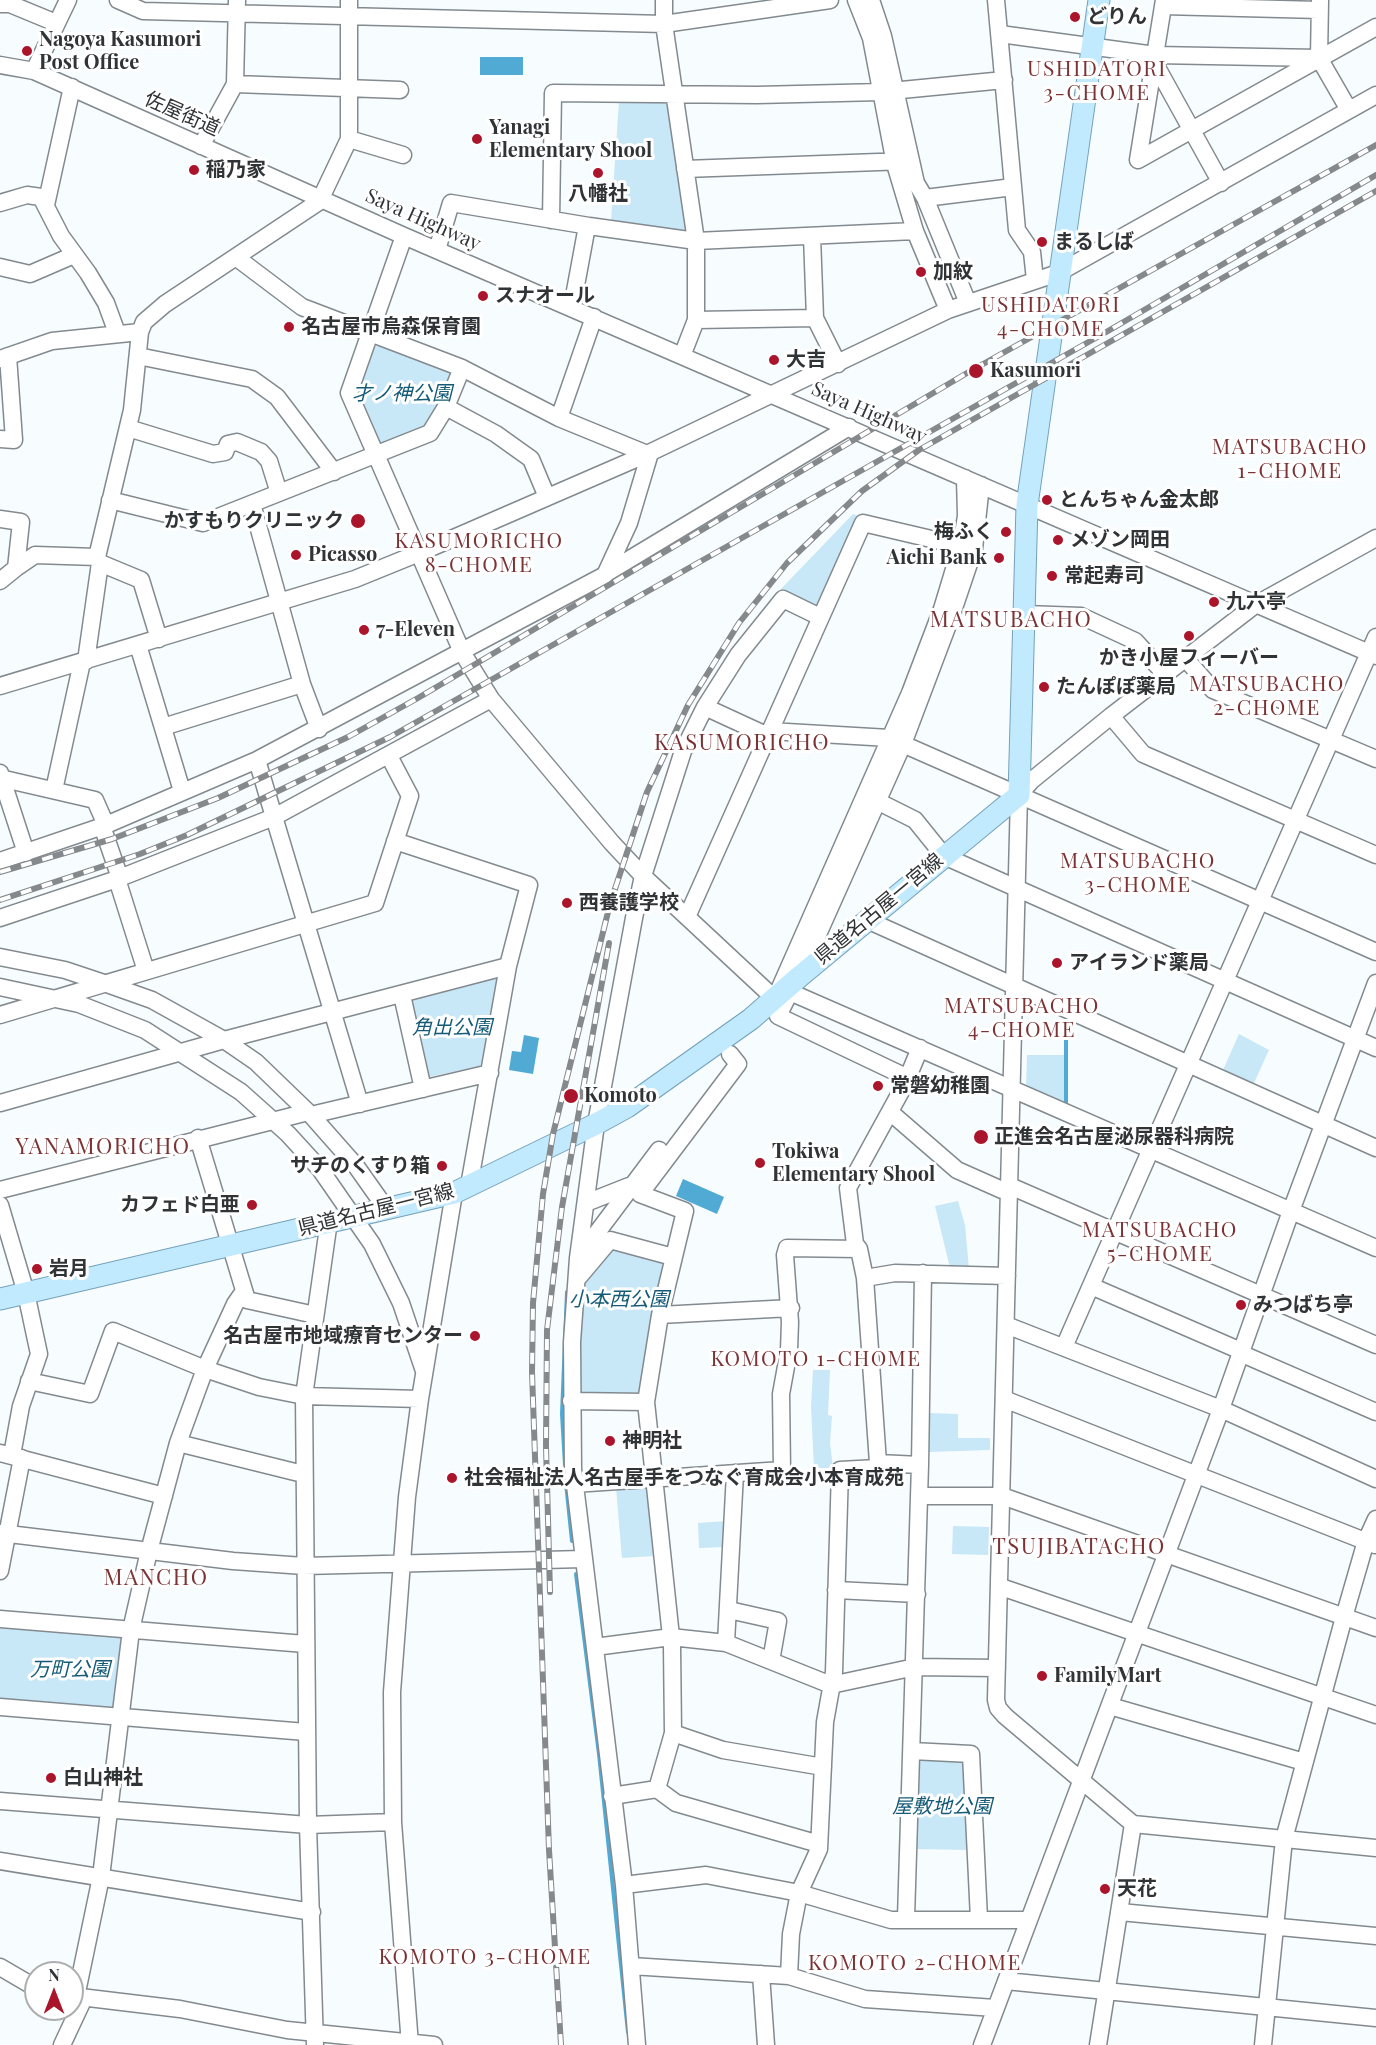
<!DOCTYPE html>
<meta charset="utf-8">
<style>
body{margin:0}
#map{position:relative;width:1376px;height:2045px;overflow:hidden;background:#f7fcff;font-family:"Playfair Display",serif}
canvas{display:block}
.north{position:absolute;left:24px;top:1961px;width:60px;height:60px;box-sizing:border-box;background:#fff;border:2px solid #adaeaf;border-radius:50%;rotate:0deg;font-size:16px;font-weight:700;line-height:24px;text-align:center;color:#313436}
.north::after{content:'';display:block;margin:auto;width:21px;height:27px;background:#ab152b;clip-path:polygon(50% 0,100% 100%,50% 72%,0 100%)}
</style>
<div id="map">
<canvas width="1376" height="2045"></canvas>
<div class="north">N</div>
</div>
<script>
const ctx = document.querySelector('canvas').getContext('2d');
ctx.lineJoin = 'round';
function fill(path, color) {
  ctx.fillStyle = color;
  ctx.fill(path, 'evenodd');
}
function poly(rows) {
  const path = new Path2D();
  for (const r of rows) {
    path.moveTo(r[0], r[1]);
    for (let i = 2; i < r.length; i += 2) path.lineTo(r[i], r[i + 1]);
  }
  return path;
}
function strokePath(path, color, width, dash) {
  ctx.strokeStyle = color;
  ctx.lineWidth = width;
  ctx.lineCap = dash ? 'butt' : 'round';
  ctx.setLineDash(dash || []);
  ctx.stroke(path);
}
function label(font, color, halo, rows, align = 'center') {
  ctx.font = font + ' "Playfair Display","Noto Sans JP",serif';
  ctx.lineWidth = 6;
  ctx.setLineDash([]);
  ctx.textBaseline = 'middle';
  ctx.strokeStyle = halo;
  ctx.fillStyle = color;
  for (const [text, x, y, turn = 0] of rows) {
    ctx.save();
    ctx.translate(x, y);
    ctx.rotate((+turn || 0) * Math.PI / 180);
    ctx.textAlign = isNaN(turn) ? turn : align;
    if (halo) ctx.strokeText(text, 0, 0);
    ctx.fillText(text, 0, 0);
    ctx.restore();
  }
}
const green = poly([
 [619,101,667,102,688,230,683,234,611,221],
 [383,345,455,372,427,427,382,446,358,391,374,347],
 [853,514,859,516,819,607,812,609,779,591],
 [492,976,499,980,485,1065,429,1077,410,998],
 [1239,1034,1269,1050,1254,1083,1223,1070],
 [1027,1055,1066,1055,1066,1106,1026,1088],
 [958,1201,965,1225,969,1269,950,1268,935,1206],
 [612,1244,665,1259,640,1395,579,1397,576,1343,583,1281],
 [813,1370,830,1370,828,1415,832,1416,830,1443,833,1468,814,1468,811,1407],
 [929,1413,958,1414,958,1438,990,1438,990,1450,928,1452],
 [644,1486,647,1489,654,1556,622,1558,616,1488],
 [727,1521,725,1547,699,1548,698,1523],
 [953,1526,989,1527,988,1555,952,1554],
 [0,1627,119,1636,122,1640,113,1706,108,1710,0,1701],
 [924,1757,958,1758,966,1765,969,1850,915,1849,917,1762]
]);
const water = poly([
 [480,57,523,57,523,75,480,75],
 [524,1035,539,1038,533,1074,509,1070,512,1051,521,1052],
 [683,1179,724,1197,717,1214,676,1196]
]);
const stream = poly([
 [1066,1106,1066,1024],
 [565,1465,562,1414,567,1292],
 [565,1473,572,1541],
 [576,1574,599,1754,628,2032]
]);
const minor = poly([
 [118,0,143,11,664,24,830,0],
 [664,0,664,24,696,241,696,320,682,356],
 [856,0,871,38,895,164,915,231,948,310],
 [871,0,883,36,916,183,925,198,968,303],
 [996,0,1017,230,1032,252,1035,280],
 [1164,0,1138,160,1376,27],
 [1320,1,1319,58,1349,110],
 [0,4,10,4,56,23],
 [1163,6,1319,10],
 [1000,34,1155,55,1318,58],
 [1154,62,1221,183],
 [0,65,34,71,404,236,1376,656],
 [34,71,68,0],
 [235,84,400,90],
 [349,139,403,155],
 [201,146,235,84,237,0],
 [685,169,906,161],
 [321,198,349,139,349,0],
 [925,198,1013,187],
 [0,203,27,195,41,197,61,236,88,273,106,303,117,333],
 [46,205,72,87],
 [551,220,553,93,757,95,881,92,1004,80],
 [404,236,349,393,462,652,491,699,612,843,643,876,775,999,910,693,942,609,961,546,966,516,965,478],
 [812,236,815,318,838,364],
 [437,250,451,203,589,226,696,241,915,231],
 [237,258,302,307,462,368,559,418,647,454],
 [0,267,30,274,74,255],
 [572,307,587,226],
 [696,320,815,318],
 [138,356,252,379,277,397,334,472],
 [0,359,52,341,140,332,144,322,165,304,323,199],
 [446,407,496,434,531,459,547,497],
 [559,418,594,317],
 [128,428,213,454,225,452,228,444,237,442,261,452,269,461,279,493],
 [0,439,14,440,8,356],
 [110,500,203,523,430,433,446,407,462,368],
 [252,504,302,684,319,729],
 [0,519,21,522,16,568,0,581],
 [100,563,141,580,159,639],
 [16,568,35,555,97,557],
 [605,574,849,427],
 [1025,614,1081,616,1135,641,1165,674],
 [138,645,182,791],
 [1185,658,1213,690,1376,759],
 [86,661,100,563,97,557,132,410,140,332],
 [0,686,355,579,419,553,647,454,948,310,1058,273,1376,95],
 [705,707,768,736],
 [1111,716,1143,754,1376,855],
 [163,727,302,684],
 [770,731,889,738,1376,952],
 [257,760,360,1104],
 [0,773,26,853],
 [0,778,95,800,106,825],
 [54,790,82,662],
 [877,801,915,820,944,856,1376,1048],
 [102,826,120,878],
 [395,841,529,885,508,966,469,1186],
 [0,861,106,825,257,760,605,575,629,523,650,453],
 [117,879,146,971],
 [687,917,863,523,961,546],
 [0,918,117,879,274,817,491,699],
 [867,920,1376,1148],
 [0,957,65,970,104,983,152,1000,224,1040,256,1062,311,1115,356,1166,385,1207],
 [799,977,903,744,951,617,974,549,981,485],
 [0,987,79,1004,145,1030,241,1092,288,1134,320,1169,372,1244,401,1303,424,1371],
 [787,988,790,992,1376,1248],
 [790,992,778,1016,906,1077],
 [402,995,423,1089],
 [0,1015,375,903,410,796,389,756],
 [730,1054,738,1064,640,1194,685,1211,660,1315,791,1308],
 [0,1103,224,1040,508,966],
 [890,1112,957,1170,1002,1190,1010,1186,1376,1345],
 [311,1115,490,1073],
 [198,1138,247,1300,315,1315],
 [0,1190,308,1112],
 [586,1203,629,1186],
 [0,1205,26,1293,39,1354,21,1406,12,1455],
 [581,1254,659,1150],
 [578,1278,610,1240,673,1257],
 [865,1278,895,1273,1007,1276],
 [1091,1286,1241,1351],
 [1006,1325,1221,1409,1376,1479],
 [1064,1347,1376,637],
 [1240,1353,1376,1412],
 [29,1381,90,1394,113,1331,205,1369,259,1387,304,1396,420,1399],
 [1004,1399,1375,1545],
 [571,1401,646,1402],
 [178,1443,303,1474],
 [0,1453,164,1496],
 [878,1463,865,1278,859,1249,855,1244,848,1188,905,1084,920,1048],
 [735,1473,726,1643,831,1685,915,1667,997,1668],
 [574,1484,782,1470,781,1394,789,1350,790,1322,785,1255,787,1248,859,1249],
 [920,1496,1002,1496,1376,1628],
 [0,1533,233,1561,304,1566,583,1559],
 [0,1571,22,1458],
 [1001,1587,1376,1715],
 [836,1590,917,1594],
 [729,1610,778,1621,771,1661],
 [0,1619,305,1644],
 [595,1647,671,1637,726,1643],
 [1110,1706,1304,1762],
 [0,1707,306,1732],
 [673,1733,723,1750,823,1767],
 [912,1751,971,1754,979,1919],
 [657,1789,673,1733,672,1646,646,1402,660,1315],
 [612,1796,657,1789,676,1803,819,1844],
 [0,1801,308,1825,393,1822],
 [1133,1824,1376,1848],
 [0,1861,312,1912],
 [624,1885,706,1875,799,1893,891,1920,1029,1920],
 [1120,1912,1376,1936],
 [906,1918,920,1465,923,1273],
 [631,1966,789,1976,865,1999,995,2008],
 [0,1967,36,1988],
 [761,1974,766,2045],
 [789,1976,791,1934,799,1893,819,1849,825,1722,834,1672,840,1470,877,1468,878,1463,920,1465],
 [1006,1981,1376,2018],
 [72,1996,180,2009,287,2030,434,2045],
 [76,1997,101,1877,131,1630,149,1551,178,1443,205,1369,235,1304,244,1291],
 [62,2045,84,1998],
 [315,2045,308,1825,304,1396,329,1221],
 [410,2045,393,1822,392,1692,407,1497,420,1399,454,1193],
 [637,2045,624,1885,573,1469,572,1342,578,1258,596,1124,634,918,643,876,683,751,705,707,738,655,783,599,820,617],
 [982,2045,1221,1409,1291,1211,1376,983],
 [1098,2045,1133,1824,1005,1716,998,1708,996,1700,1019,795,1031,781,1111,716,1255,605,1376,538],
 [1263,2045,1284,1839,1344,1617,1366,1541,1376,1519]
]);
const major = poly([
 [0,1299,454,1193,596,1124,627,1107,751,1019,799,977,1019,795,1027,505,1099,0]
]);
const rail = poly([
 [0,872,112,839,218,798,348,737,418,698,967,373,1376,145],
 [0,900,140,854,187,835,390,737,1108,331,1376,175],
 [550,1592,546,1446,547,1330,562,1207,609,943],
 [561,2045,549,1850,532,1372,533,1303,543,1194,553,1134,610,904,647,792,688,705,739,623,787,563,862,491,919,450,1376,191]
]);
const markers = [
 [1075,17,6,"#ab152b"],
 [27,51,6,"#ab152b"],
 [477,139,6,"#ab152b"],
 [194,170,6,"#ab152b"],
 [598,173,6,"#ab152b"],
 [1042,242,6,"#ab152b"],
 [921,272,6,"#ab152b"],
 [483,296,6,"#ab152b"],
 [289,327,6,"#ab152b"],
 [774,360,6,"#ab152b"],
 [976,371,8,"#ab152b"],
 [1047,500,6,"#ab152b"],
 [358,521,8,"#ab152b"],
 [1006,532,6,"#ab152b"],
 [1058,540,6,"#ab152b"],
 [296,555,6,"#ab152b"],
 [999,558,6,"#ab152b"],
 [1052,576,6,"#ab152b"],
 [1214,602,6,"#ab152b"],
 [364,630,6,"#ab152b"],
 [1189,636,6,"#ab152b"],
 [1044,687,6,"#ab152b"],
 [567,903,6,"#ab152b"],
 [1057,963,6,"#ab152b"],
 [878,1086,6,"#ab152b"],
 [571,1096,8,"#ab152b"],
 [981,1137,8,"#ab152b"],
 [760,1163,6,"#ab152b"],
 [442,1166,6,"#ab152b"],
 [252,1205,6,"#ab152b"],
 [37,1269,6,"#ab152b"],
 [1241,1305,6,"#ab152b"],
 [475,1336,6,"#ab152b"],
 [610,1441,6,"#ab152b"],
 [452,1478,6,"#ab152b"],
 [1042,1676,6,"#ab152b"],
 [51,1778,6,"#ab152b"],
 [1105,1889,6,"#ab152b"]
];
const poiNames = [
 ["どりん",1087,17],
 ["Nagoya Kasumori",39,40],
 ["Post Office",39,63],
 ["Yanagi",489,128],
 ["Elementary Shool",489,151],
 ["稲乃家",206,170],
 ["八幡社",598,194,"center"],
 ["まるしば",1054,242],
 ["加紋",933,272],
 ["スナオール",495,296],
 ["名古屋市烏森保育園",301,327],
 ["大吉",786,360],
 ["Kasumori",990,371],
 ["とんちゃん金太郎",1059,500],
 ["かすもりクリニック",344,521,"right"],
 ["梅ふく",994,532,"right"],
 ["メゾン岡田",1070,540],
 ["Picasso",308,555],
 ["Aichi Bank",987,558,"right"],
 ["常起寿司",1064,576],
 ["九六亭",1226,602],
 ["7-Eleven",376,630],
 ["かき小屋フィーバー",1189,658,"center"],
 ["たんぽぽ薬局",1056,687],
 ["西養護学校",579,903],
 ["アイランド薬局",1069,963],
 ["常磐幼稚園",890,1086],
 ["Komoto",584,1096],
 ["正進会名古屋泌尿器科病院",994,1137],
 ["Tokiwa",772,1152],
 ["Elementary Shool",772,1175],
 ["サチのくすり箱",430,1166,"right"],
 ["カフェド白亜",240,1205,"right"],
 ["岩月",49,1269],
 ["みつばち亭",1253,1305],
 ["名古屋市地域療育センター",463,1336,"right"],
 ["神明社",622,1441],
 ["社会福祉法人名古屋手をつなぐ育成会小本育成苑",464,1478],
 ["FamilyMart",1054,1676],
 ["白山神社",63,1778],
 ["天花",1117,1889]
];
const streetNames = [
 ["佐屋街道",182,114,24],
 ["Saya Highway",423,220,24],
 ["Saya Highway",869,413,24],
 ["県道名古屋一宮線",879,909,-40],
 ["県道名古屋一宮線",376,1210,-14]
];
const parkNames = [
 ["才ノ神公園",402,394],
 ["角出公園",452,1028],
 ["小本西公園",619,1300],
 ["万町公園",70,1670],
 ["屋敷地公園",942,1807]
];
const neighbourhoodNames = [
 ["USHIDATORI",1097,69],
 ["3-CHOME",1097,93],
 ["USHIDATORI",1051,305],
 ["4-CHOME",1051,329],
 ["MATSUBACHO",1290,447],
 ["1-CHOME",1290,471],
 ["KASUMORICHO",479,541],
 ["8-CHOME",479,565],
 ["MATSUBACHO",1267,684],
 ["2-CHOME",1267,708],
 ["MATSUBACHO",1138,861],
 ["3-CHOME",1138,885],
 ["MATSUBACHO",1022,1006],
 ["4-CHOME",1022,1030],
 ["MATSUBACHO",1160,1230],
 ["5-CHOME",1160,1254],
 ["KOMOTO 1-CHOME",816,1359],
 ["KOMOTO 3-CHOME",485,1957],
 ["KOMOTO 2-CHOME",915,1963]
];
const quarterNames = [
 ["MATSUBACHO",1011,620],
 ["KASUMORICHO",742,743],
 ["YANAMORICHO",103,1147],
 ["TSUJIBATACHO",1079,1547],
 ["MANCHO",156,1578]
];
fill(green, '#c8e7f7');
fill(water, '#50aad4');
strokePath(stream, '#50aad4', 4);
strokePath(minor, '#838a8f', 19);
strokePath(major, '#74a1b9', 23);
strokePath(minor, '#fff', 16);
strokePath(major, '#c1eaff', 21);
strokePath(rail, '#85898c', 6);
strokePath(rail, '#fff', 4, [11]);
for (const [x, y, r, color] of markers) {
  const dot = new Path2D();
  dot.arc(x, y, r, 0, 2 * Math.PI);
  ctx.fillStyle = color;
  ctx.fill(dot);
  strokePath(dot, '#fff', 2);
}
label('bold 20px', '#313436', '#fff', poiNames, 'left');
label('20px', '#313436', '#fff', streetNames);
label('italic 20px', '#155b78', '#fff', parkNames);
ctx.letterSpacing = '1.5px';
label('21px', '#7b3335', '#fff', neighbourhoodNames);
ctx.letterSpacing = '0px';
ctx.letterSpacing = '1.5px';
label('22px', '#7b3335', '#fff', quarterNames);
ctx.letterSpacing = '0px';
</script>
